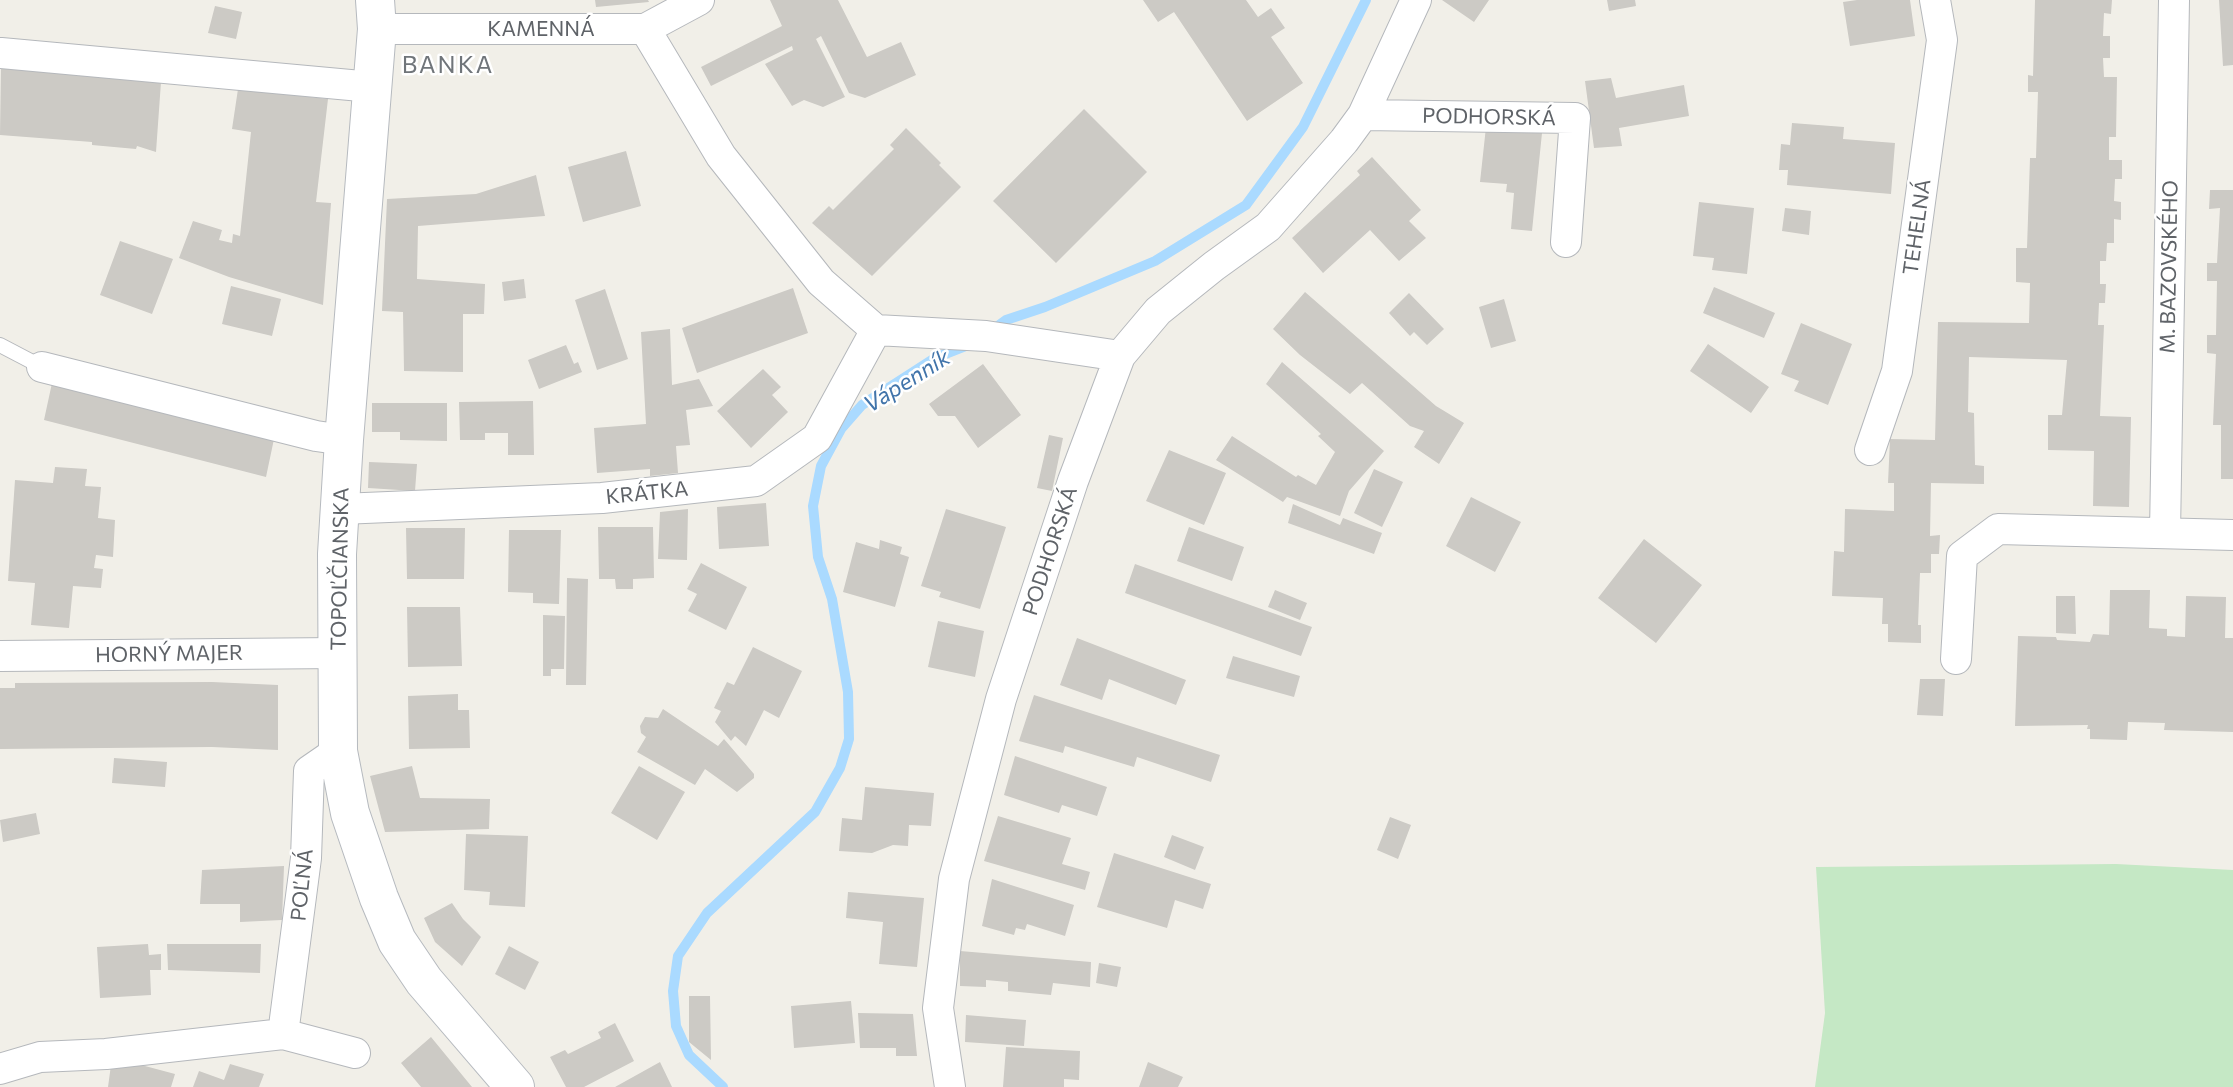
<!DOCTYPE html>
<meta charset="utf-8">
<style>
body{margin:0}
canvas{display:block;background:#f1efe8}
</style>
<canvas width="2233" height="1087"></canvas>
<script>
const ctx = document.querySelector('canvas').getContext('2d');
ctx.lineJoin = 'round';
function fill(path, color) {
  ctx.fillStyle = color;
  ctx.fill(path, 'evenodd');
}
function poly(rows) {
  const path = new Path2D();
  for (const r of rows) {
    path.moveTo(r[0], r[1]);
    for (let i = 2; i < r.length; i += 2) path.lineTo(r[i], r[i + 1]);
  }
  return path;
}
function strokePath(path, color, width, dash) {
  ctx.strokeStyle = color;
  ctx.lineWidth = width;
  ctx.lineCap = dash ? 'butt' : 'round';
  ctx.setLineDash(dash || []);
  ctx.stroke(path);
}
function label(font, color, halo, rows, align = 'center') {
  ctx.font = font + ' Commissioner,sans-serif';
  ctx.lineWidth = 5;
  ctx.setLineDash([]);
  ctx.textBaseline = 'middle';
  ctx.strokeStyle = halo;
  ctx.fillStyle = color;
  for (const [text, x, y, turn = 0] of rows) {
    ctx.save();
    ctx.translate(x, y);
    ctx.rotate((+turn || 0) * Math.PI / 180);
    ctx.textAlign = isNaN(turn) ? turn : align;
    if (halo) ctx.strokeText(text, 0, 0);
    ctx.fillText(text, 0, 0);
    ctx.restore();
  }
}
const green = poly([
 [2116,864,2233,870,2233,1087,1815,1087,1825,1013,1816,867]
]);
const stream = poly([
 [991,331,1006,320,1045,307,1155,261,1246,205,1303,127,1366,0],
 [723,1087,689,1055,676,1026,673,991,678,956,707,913,815,812,840,768,849,739,848,692,832,599,818,557,813,506,821,466,841,429,862,405,935,358,968,345]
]);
const building = poly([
 [595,0,648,0,649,2,596,7],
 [770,0,838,0,867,57,901,42,916,75,865,98,849,93,821,36,816,39,845,97,823,107,804,100,792,106,765,64,793,50,792,46,711,86,701,67,782,26],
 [1143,0,1246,0,1258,17,1271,8,1285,28,1271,37,1303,83,1247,121,1174,12,1158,22],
 [1442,0,1489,0,1474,22],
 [1607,0,1635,0,1636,6,1609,11],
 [1857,0,1910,0,1915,36,1850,46,1843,2],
 [2035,0,2112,0,2111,14,2104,13,2103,36,2110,36,2110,58,2103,58,2104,77,2117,77,2116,137,2109,137,2109,160,2122,160,2122,179,2115,179,2114,201,2121,202,2121,220,2114,219,2114,243,2107,243,2106,261,2100,261,2100,284,2106,284,2105,303,2099,303,2098,325,2104,325,2100,416,2131,417,2129,507,2093,506,2094,451,2048,450,2048,415,2062,415,2067,360,1969,357,1968,412,1974,413,1975,465,1984,466,1984,484,1931,483,1930,536,1940,535,1939,554,1931,554,1931,573,1920,573,1918,625,1921,625,1921,643,1888,642,1888,624,1882,624,1883,598,1832,596,1834,551,1844,552,1845,509,1894,511,1894,483,1888,483,1890,439,1935,440,1938,322,2029,323,2030,283,2016,282,2016,248,2027,248,2030,158,2036,158,2038,92,2028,92,2028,75,2033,76],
 [2219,0,2233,0,2233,65,2223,66],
 [215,6,242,12,236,39,208,33],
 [1,65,161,82,156,152,137,146,136,149,92,145,92,142,0,135],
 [1611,78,1616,98,1684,85,1689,116,1619,128,1622,146,1594,148,1585,81],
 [238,89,328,99,316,202,331,203,323,305,229,277,179,258,193,221,222,230,219,240,232,243,233,234,240,236,251,132,232,129],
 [1084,109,1147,172,1056,263,993,201],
 [1792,123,1844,127,1843,139,1895,143,1891,194,1787,185,1788,170,1779,170,1781,144,1790,145],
 [1486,127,1542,133,1532,231,1511,229,1514,193,1506,192,1507,184,1480,182],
 [906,128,941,163,939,165,961,187,872,276,812,223,829,206,833,210,894,149,890,145],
 [626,151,641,206,583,222,568,167],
 [1372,157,1421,210,1409,221,1426,238,1399,261,1370,230,1323,273,1292,238,1360,175,1357,171],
 [536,175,545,216,418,226,417,279,485,284,484,314,463,314,463,372,404,371,403,312,382,311,387,199,476,194],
 [2210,190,2233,190,2233,479,2221,479,2221,425,2213,425,2216,354,2207,353,2207,335,2216,335,2217,281,2207,281,2207,263,2217,263,2220,208,2209,209],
 [1699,202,1754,208,1747,274,1712,270,1714,258,1693,256],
 [1785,208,1811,211,1809,235,1782,231],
 [120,241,173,259,152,314,100,295],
 [524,279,526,298,504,301,502,282],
 [231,286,281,299,272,336,222,324],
 [1714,287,1775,313,1764,338,1703,313],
 [793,288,808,333,697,373,682,328],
 [605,289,628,359,597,370,575,300],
 [1305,292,1436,406,1464,423,1439,464,1414,447,1424,431,1410,426,1362,383,1350,394,1300,355,1273,329],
 [1409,293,1444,329,1427,345,1414,332,1410,336,1389,313],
 [1504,299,1516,341,1491,348,1479,307],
 [1801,323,1852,344,1828,405,1794,391,1799,381,1781,374],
 [670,329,672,385,699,379,713,406,686,410,690,445,676,446,678,473,650,476,650,469,597,473,594,428,646,424,641,332],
 [1708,344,1769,387,1751,413,1690,371],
 [566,345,574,364,578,362,582,372,539,389,528,360],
 [1282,362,1384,451,1349,491,1340,516,1287,497,1283,502,1216,460,1232,436,1296,477,1298,475,1316,485,1335,452,1318,436,1321,434,1266,384],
 [983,364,1021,415,978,448,955,416,938,416,929,404],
 [763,369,781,387,772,395,788,412,751,448,717,411],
 [52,383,274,439,266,477,44,420],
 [533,401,534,455,508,455,508,433,485,433,485,440,460,440,459,402],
 [372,403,447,403,447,441,400,440,400,432,372,432],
 [1049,435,1063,438,1052,491,1037,488],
 [1169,450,1226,473,1204,525,1146,501],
 [369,462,417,464,415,491,368,488],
 [55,467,87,469,85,486,101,487,98,518,115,520,113,557,96,555,94,568,103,569,101,588,73,586,69,628,31,625,35,583,8,581,15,480,53,483],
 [1374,469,1403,482,1382,527,1354,513],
 [1471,497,1521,522,1495,572,1446,546],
 [766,503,769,546,719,549,717,507],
 [1293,504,1340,525,1343,518,1382,533,1374,554,1288,523],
 [688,509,687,560,658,559,660,512],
 [946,509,1006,527,980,609,939,597,941,592,921,586],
 [598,527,653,527,654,578,633,579,633,589,616,589,615,579,599,579],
 [1189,527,1244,547,1232,581,1177,561],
 [406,528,465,528,464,579,407,579],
 [509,530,561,530,559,604,533,603,533,593,508,592],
 [1644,539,1702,585,1656,643,1598,598],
 [880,540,902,547,900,554,909,557,895,607,843,592,856,542,879,549],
 [701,563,747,587,726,630,688,611,697,594,687,589],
 [1135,564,1312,627,1301,656,1125,593],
 [567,578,588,579,586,685,566,685],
 [1275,590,1307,603,1300,620,1268,607],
 [2110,590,2150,590,2149,628,2167,629,2167,636,2185,637,2186,596,2226,597,2225,638,2233,638,2233,732,2164,730,2165,723,2128,722,2127,740,2090,739,2090,729,2087,729,2088,725,2015,726,2018,636,2056,637,2057,640,2090,642,2093,634,2109,635],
 [2056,596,2075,596,2076,634,2056,633],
 [407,607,460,607,462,666,408,667],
 [543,615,565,616,564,669,551,669,551,676,543,676],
 [938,621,984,631,975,677,928,667],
 [1077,638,1186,680,1176,705,1109,679,1102,700,1060,685],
 [753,647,802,671,779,718,764,710,746,746,735,736,731,741,715,722,721,711,714,708,727,682,734,685],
 [1233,656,1300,676,1294,697,1226,678],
 [1920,679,1945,679,1943,716,1917,715],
 [212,682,278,685,278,750,212,747,0,749,0,688,15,688,15,683],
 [458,694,458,710,469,710,470,748,409,749,408,696],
 [1034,695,1220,755,1211,782,1137,757,1134,767,1065,746,1063,753,1019,741],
 [663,709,718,746,724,739,754,774,754,778,737,792,705,769,695,785,637,752,646,737,641,733,640,726,645,717,658,718],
 [1015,756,1107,787,1097,816,1062,805,1059,813,1004,795],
 [114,758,167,762,165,787,112,783],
 [412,766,420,798,490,799,489,829,385,832,370,776],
 [639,766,685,792,657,840,611,813],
 [865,787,934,793,931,826,909,825,908,846,893,845,872,853,839,851,842,818,862,820],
 [36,813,40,834,3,842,0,820],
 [998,816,1071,838,1062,864,1090,872,1085,890,984,861],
 [1390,817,1411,825,1398,859,1377,850],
 [466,834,528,836,525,907,489,905,490,892,464,890],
 [1172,835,1204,847,1195,870,1164,857],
 [1114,853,1211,884,1203,909,1175,900,1167,928,1097,907],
 [284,866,282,920,240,922,240,904,200,904,202,870],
 [992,879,1074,905,1065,936,1027,924,1025,930,1016,928,1014,935,982,926],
 [848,892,924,898,917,967,879,964,883,922,846,918],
 [452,903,463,919,481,937,462,966,435,942,424,918],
 [148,944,149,955,161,954,161,970,150,970,151,995,100,998,97,947],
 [167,944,261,944,260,973,168,970],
 [509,946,539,962,525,990,495,974],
 [960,951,1091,962,1090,987,1053,983,1051,995,1008,991,1008,982,986,980,986,987,960,986],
 [1099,963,1121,967,1117,987,1096,983],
 [689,996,710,996,711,1060,689,1042],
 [851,1001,855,1043,794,1048,791,1006],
 [858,1013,913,1014,917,1056,896,1056,896,1048,860,1048],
 [966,1015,1026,1020,1024,1046,965,1042],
 [615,1023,634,1061,584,1087,566,1087,550,1057,565,1050,568,1054,601,1038,598,1032],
 [431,1037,472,1087,421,1087,401,1063],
 [1006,1047,1080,1051,1079,1080,1064,1079,1064,1087,1003,1087],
 [660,1062,672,1087,615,1087],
 [1148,1062,1183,1077,1178,1087,1139,1087],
 [230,1064,264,1074,259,1087,193,1087,199,1071,224,1080],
 [111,1065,145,1066,175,1074,171,1087,108,1087]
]);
const service = poly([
 [0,345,42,367]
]);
const minor = poly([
 [377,29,645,29,699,0],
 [645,29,721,156,821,282,876,330,986,336,1120,356],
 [1,53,372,87],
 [1363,115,1575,118,1566,242],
 [42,367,316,436,344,440],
 [1870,450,1897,371,1942,40,1935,0],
 [341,509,602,498,756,481,817,438,876,330],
 [2165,533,2174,0],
 [0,656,338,653],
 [1956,659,1962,556,1998,529,2233,535],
 [283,1034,355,1053],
 [0,1069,40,1057,106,1054,283,1034,306,858,309,771,338,751],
 [950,1087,938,1008,954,879,1001,699,1073,481,1120,356,1158,311,1214,266,1268,227,1344,141,1363,115,1416,0]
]);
const secondary = poly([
 [375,0,377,29,344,440,337,554,338,751,350,813,379,898,397,941,424,981,515,1087]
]);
const streetNames = [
 ["KAMENNÁ",541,29],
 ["PODHORSKÁ",1489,117,1],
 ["TEHELNÁ",1917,227,-82],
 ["M. BAZOVSKÉHO",2169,267,-89],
 ["KRÁTKA",647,493,-6],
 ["PODHORSKÁ",1050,551,-72],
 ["TOPOĽČIANSKA",340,569,-89],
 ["HORNÝ MAJER",169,654,-1],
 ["POĽNÁ",302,885,-84]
];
const waterNames = [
 ["Vápenník",907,381,-32]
];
const quarterNames = [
 ["BANKA",448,65]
];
fill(green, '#c5e8c5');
strokePath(stream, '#aadaff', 10);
fill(building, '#cccac5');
strokePath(service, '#b5b8bc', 16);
strokePath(minor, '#b5b8bc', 32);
strokePath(secondary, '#b6babf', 40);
strokePath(service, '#fff', 14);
strokePath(minor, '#fff', 30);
strokePath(secondary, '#fff', 38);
label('21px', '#5f6368', '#fff', streetNames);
label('italic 23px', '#4174aa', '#fff', waterNames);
ctx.letterSpacing = '2px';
label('24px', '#70757a', '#fff', quarterNames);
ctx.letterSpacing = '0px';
</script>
